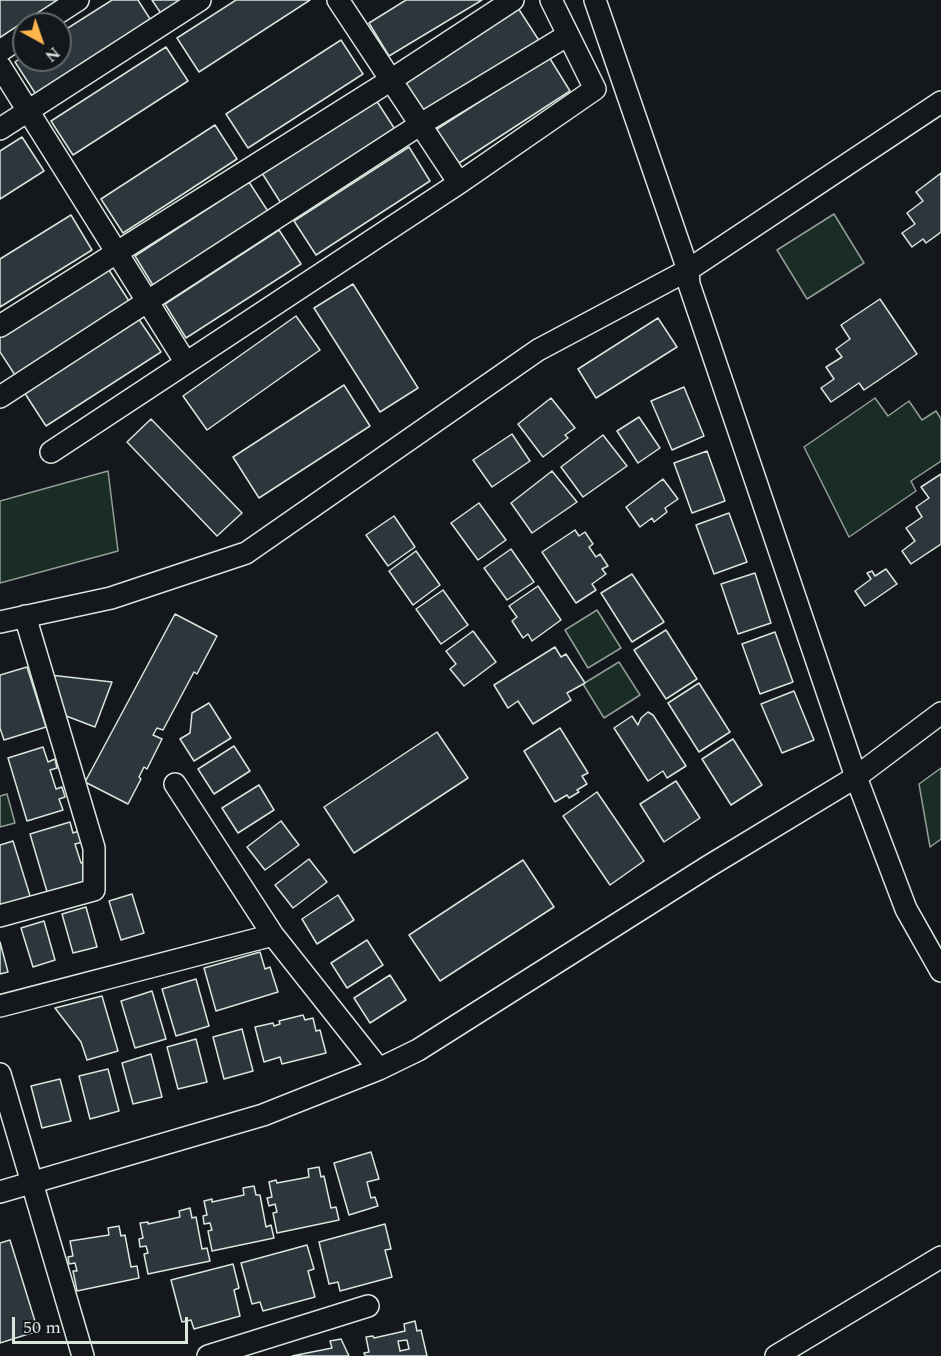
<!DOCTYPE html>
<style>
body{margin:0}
#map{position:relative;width:941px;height:1356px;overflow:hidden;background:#14181c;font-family:Spectral,serif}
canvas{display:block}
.north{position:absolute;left:12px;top:12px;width:60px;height:60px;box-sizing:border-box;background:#14181c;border:2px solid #626a69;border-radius:50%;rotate:140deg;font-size:16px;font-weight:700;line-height:24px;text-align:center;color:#d8e6dc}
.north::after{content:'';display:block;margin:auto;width:21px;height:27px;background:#ffb74d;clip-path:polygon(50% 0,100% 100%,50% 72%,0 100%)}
.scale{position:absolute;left:12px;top:1317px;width:176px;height:27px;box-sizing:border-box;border:3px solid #d8e6dc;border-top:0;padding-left:8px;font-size:18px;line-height:21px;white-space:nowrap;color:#d8e6dc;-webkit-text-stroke:4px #14181c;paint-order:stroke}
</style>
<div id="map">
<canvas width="941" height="1356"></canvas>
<div class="north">N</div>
<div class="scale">50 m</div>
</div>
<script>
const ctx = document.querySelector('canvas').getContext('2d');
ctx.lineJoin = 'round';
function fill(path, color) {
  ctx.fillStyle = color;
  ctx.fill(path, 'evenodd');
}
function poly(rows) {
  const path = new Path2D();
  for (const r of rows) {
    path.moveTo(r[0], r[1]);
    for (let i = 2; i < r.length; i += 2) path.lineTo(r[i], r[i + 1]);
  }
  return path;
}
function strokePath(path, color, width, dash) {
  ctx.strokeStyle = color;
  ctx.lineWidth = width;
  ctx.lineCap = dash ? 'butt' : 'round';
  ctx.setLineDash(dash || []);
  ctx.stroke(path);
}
const green = poly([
 [834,214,864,263,807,299,777,250,834,214],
 [875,398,888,416,909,401,922,420,936,411,941,419,941,461,911,481,916,491,849,537,804,447,875,398],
 [108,471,118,551,0,583,0,501,108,471],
 [597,610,621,648,588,668,565,630,597,610],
 [619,662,640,695,604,718,583,684,619,662],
 [941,768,941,839,930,847,919,784,941,768],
 [7,794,15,823,0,827,0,796,7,794]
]);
const building = poly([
 [0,0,74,0,37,24,24,24,24,32,0,39,0,0],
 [112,0,138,0,152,22,37,96,15,62,24,56,24,60,60,60,60,33,112,0],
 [152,0,192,0,164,18,152,0],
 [236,0,310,0,199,72,177,38,236,0],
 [406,0,482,0,389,56,369,23,406,0],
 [518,8,540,42,426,116,403,82,518,8],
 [341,40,363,74,248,148,226,114,341,40],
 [166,47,188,81,73,155,51,121,166,47],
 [549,57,570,91,456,165,434,131,549,57],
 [376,100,398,134,284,208,262,173,376,100],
 [215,125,237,159,123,233,101,199,215,125],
 [22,137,44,171,0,199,0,151,22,137],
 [409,147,430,181,316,255,294,221,409,147],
 [941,173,941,232,926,243,923,239,912,247,902,233,915,224,907,213,923,201,916,192,941,173],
 [249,182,271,216,156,290,135,256,249,182],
 [71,215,92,250,0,307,0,259,71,215],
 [279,230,301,264,186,338,165,304,279,230],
 [107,267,129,301,15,375,0,352,0,336,107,267],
 [353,284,418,388,380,412,314,308,353,284],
 [880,299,917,354,864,390,859,383,831,402,821,388,834,379,826,367,842,357,836,349,850,339,841,325,880,299],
 [296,316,320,350,207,430,183,396,296,316],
 [138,318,161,352,46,426,24,392,138,318],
 [658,318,677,347,596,398,578,369,658,318],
 [344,385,370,426,259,498,233,457,344,385],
 [684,387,704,436,672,450,651,401,684,387],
 [551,398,575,428,565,435,568,438,543,457,518,424,551,398],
 [639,417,660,448,638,463,617,431,639,417],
 [151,419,242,513,217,536,127,442,151,419],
 [512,434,530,461,492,487,473,460,512,434],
 [603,435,627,466,583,497,561,467,603,435],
 [707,451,725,501,692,513,674,463,707,451],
 [552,471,577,502,532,533,511,503,552,471],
 [941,474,941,544,911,564,902,551,915,541,906,528,922,517,916,507,929,498,921,487,941,474],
 [663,479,678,499,665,508,667,512,654,522,652,518,640,527,626,507,663,479],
 [479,503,506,540,478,560,451,523,479,503],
 [729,513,747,562,714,574,696,525,729,513],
 [394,516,415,547,388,566,366,535,394,516],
 [575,530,579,536,585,532,593,544,589,547,596,557,600,554,608,566,602,569,606,574,592,584,596,590,576,603,542,552,575,530],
 [511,549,534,582,507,600,484,568,511,549],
 [416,551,440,585,413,605,389,571,416,551],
 [886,569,897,584,865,606,855,591,871,579,867,573,872,571,875,576,886,569],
 [755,573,771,623,738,634,721,584,755,573],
 [632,574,664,622,632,642,601,593,632,574],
 [538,586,561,620,532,641,528,634,523,638,512,621,517,617,509,606,538,586],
 [443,590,468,625,441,644,416,609,443,590],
 [175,614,217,636,197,674,194,672,163,730,157,728,153,735,162,739,147,769,144,767,139,777,141,779,128,804,85,782,175,614],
 [666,630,697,679,666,699,634,650,666,630],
 [473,631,496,662,464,686,450,669,456,664,446,651,473,631],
 [775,632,793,682,760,694,742,644,775,632],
 [555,647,561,657,566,654,585,683,567,693,571,700,533,724,518,701,508,708,494,685,555,647],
 [27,667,46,727,4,740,0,728,0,675,27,667],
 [50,675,112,682,95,727,61,714,50,675],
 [699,683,730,732,699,752,668,703,699,683],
 [794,691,814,740,782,753,761,704,794,691],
 [209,703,231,738,194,761,180,739,190,733,192,713,209,703],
 [648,712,653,715,686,766,667,778,663,771,648,781,614,728,632,716,638,725,641,718,648,712],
 [560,728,588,773,582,776,587,784,577,790,579,792,569,798,567,795,555,802,524,751,560,728],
 [437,732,468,778,354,853,324,807,437,732],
 [733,739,762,785,731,805,702,759,733,739],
 [234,746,250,771,214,794,198,769,234,746],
 [43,747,48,762,55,759,57,768,50,770,56,789,62,787,65,797,59,799,63,810,27,821,8,758,43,747],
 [676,781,700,818,664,842,640,804,676,781],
 [259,785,274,810,238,833,222,808,259,785],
 [597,792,644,861,610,885,563,816,597,792],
 [281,821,299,845,265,870,247,847,281,821],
 [70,822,73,833,79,831,83,842,75,844,81,863,90,861,87,883,48,895,30,834,70,822],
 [13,841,31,899,0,909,0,845,13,841],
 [309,859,327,882,293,908,275,885,309,859],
 [523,860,554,907,440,981,409,935,523,860],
 [132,894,144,933,121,940,109,901,132,894],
 [338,895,354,920,317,944,302,919,338,895],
 [86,907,97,947,73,953,62,914,86,907],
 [44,921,55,960,33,967,21,928,44,921],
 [367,940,383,965,347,988,331,963,367,940],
 [0,942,8,972,0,974,0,942],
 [260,952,265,969,270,967,278,992,216,1011,204,968,260,952],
 [390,975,406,1000,370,1023,354,998,390,975],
 [196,979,209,1026,176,1036,162,989,196,979],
 [152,991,166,1039,135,1048,121,1001,152,991],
 [102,996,118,1051,87,1060,81,1042,55,1008,102,996],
 [303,1015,305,1020,313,1018,316,1031,320,1030,326,1053,282,1064,280,1057,264,1062,255,1027,273,1023,274,1026,280,1024,279,1021,303,1015],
 [242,1029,253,1071,224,1079,213,1037,242,1029],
 [196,1039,207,1082,178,1089,167,1047,196,1039],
 [151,1054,162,1097,133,1104,122,1063,151,1054],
 [108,1069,119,1111,90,1119,79,1076,108,1069],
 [60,1079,71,1121,42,1128,31,1086,60,1079],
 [371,1152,379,1179,367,1182,371,1198,375,1197,378,1206,349,1215,334,1163,371,1152],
 [319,1167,321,1177,324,1176,331,1208,336,1207,339,1220,277,1233,273,1213,277,1212,275,1204,269,1206,267,1198,272,1197,269,1182,276,1180,277,1183,309,1177,308,1169,319,1167],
 [254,1186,256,1195,260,1195,266,1227,271,1225,274,1238,212,1251,208,1231,212,1230,210,1223,204,1224,203,1216,207,1215,204,1201,212,1199,212,1202,244,1195,243,1188,254,1186],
 [190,1208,192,1218,196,1217,202,1249,207,1248,210,1261,148,1274,144,1254,148,1253,146,1246,140,1247,139,1239,143,1238,140,1223,148,1222,148,1224,180,1217,179,1211,190,1208],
 [385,1224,391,1249,385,1250,392,1277,340,1291,338,1282,329,1284,319,1242,385,1224],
 [119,1226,121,1236,125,1235,131,1267,137,1266,139,1278,77,1291,73,1271,77,1271,75,1263,69,1264,68,1257,73,1256,70,1241,109,1235,108,1228,119,1226],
 [10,1240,38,1331,0,1343,0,1243,10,1240],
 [307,1245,314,1269,308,1271,315,1297,263,1311,260,1302,252,1304,241,1263,307,1245],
 [233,1264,239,1288,234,1290,240,1316,194,1329,191,1320,182,1322,171,1280,233,1264],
 [415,1321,417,1331,421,1330,427,1356,365,1356,364,1353,369,1352,366,1337,373,1336,374,1338,405,1331,404,1324,415,1321],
 [407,1340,409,1349,400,1351,398,1341,407,1340],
 [341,1339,349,1356,292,1356,332,1348,330,1341,341,1339]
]);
const minor = poly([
 [338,0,459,183],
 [595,0,688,270,689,284,856,777,906,909,941,971],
 [41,24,78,0],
 [0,51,24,35],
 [0,66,186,363],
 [0,129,200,0],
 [0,326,391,80,513,0],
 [0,397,421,124,568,35],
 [51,452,459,183,595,89,551,0],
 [0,622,111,598,246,553,538,350,688,270,941,102],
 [175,784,273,935,379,1069],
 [0,916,94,890,94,848,25,616],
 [0,1006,273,935],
 [0,1074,83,1356],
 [0,1192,263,1115,379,1069,418,1050,709,866,856,777,941,713],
 [208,1356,368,1306],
 [776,1356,941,1257]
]);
fill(green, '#1a2d24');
strokePath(green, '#939e99', 1.5);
fill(building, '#2c363c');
strokePath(building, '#d8e6dc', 1.5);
strokePath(minor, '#d8e6dc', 24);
strokePath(minor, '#14181c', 21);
</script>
